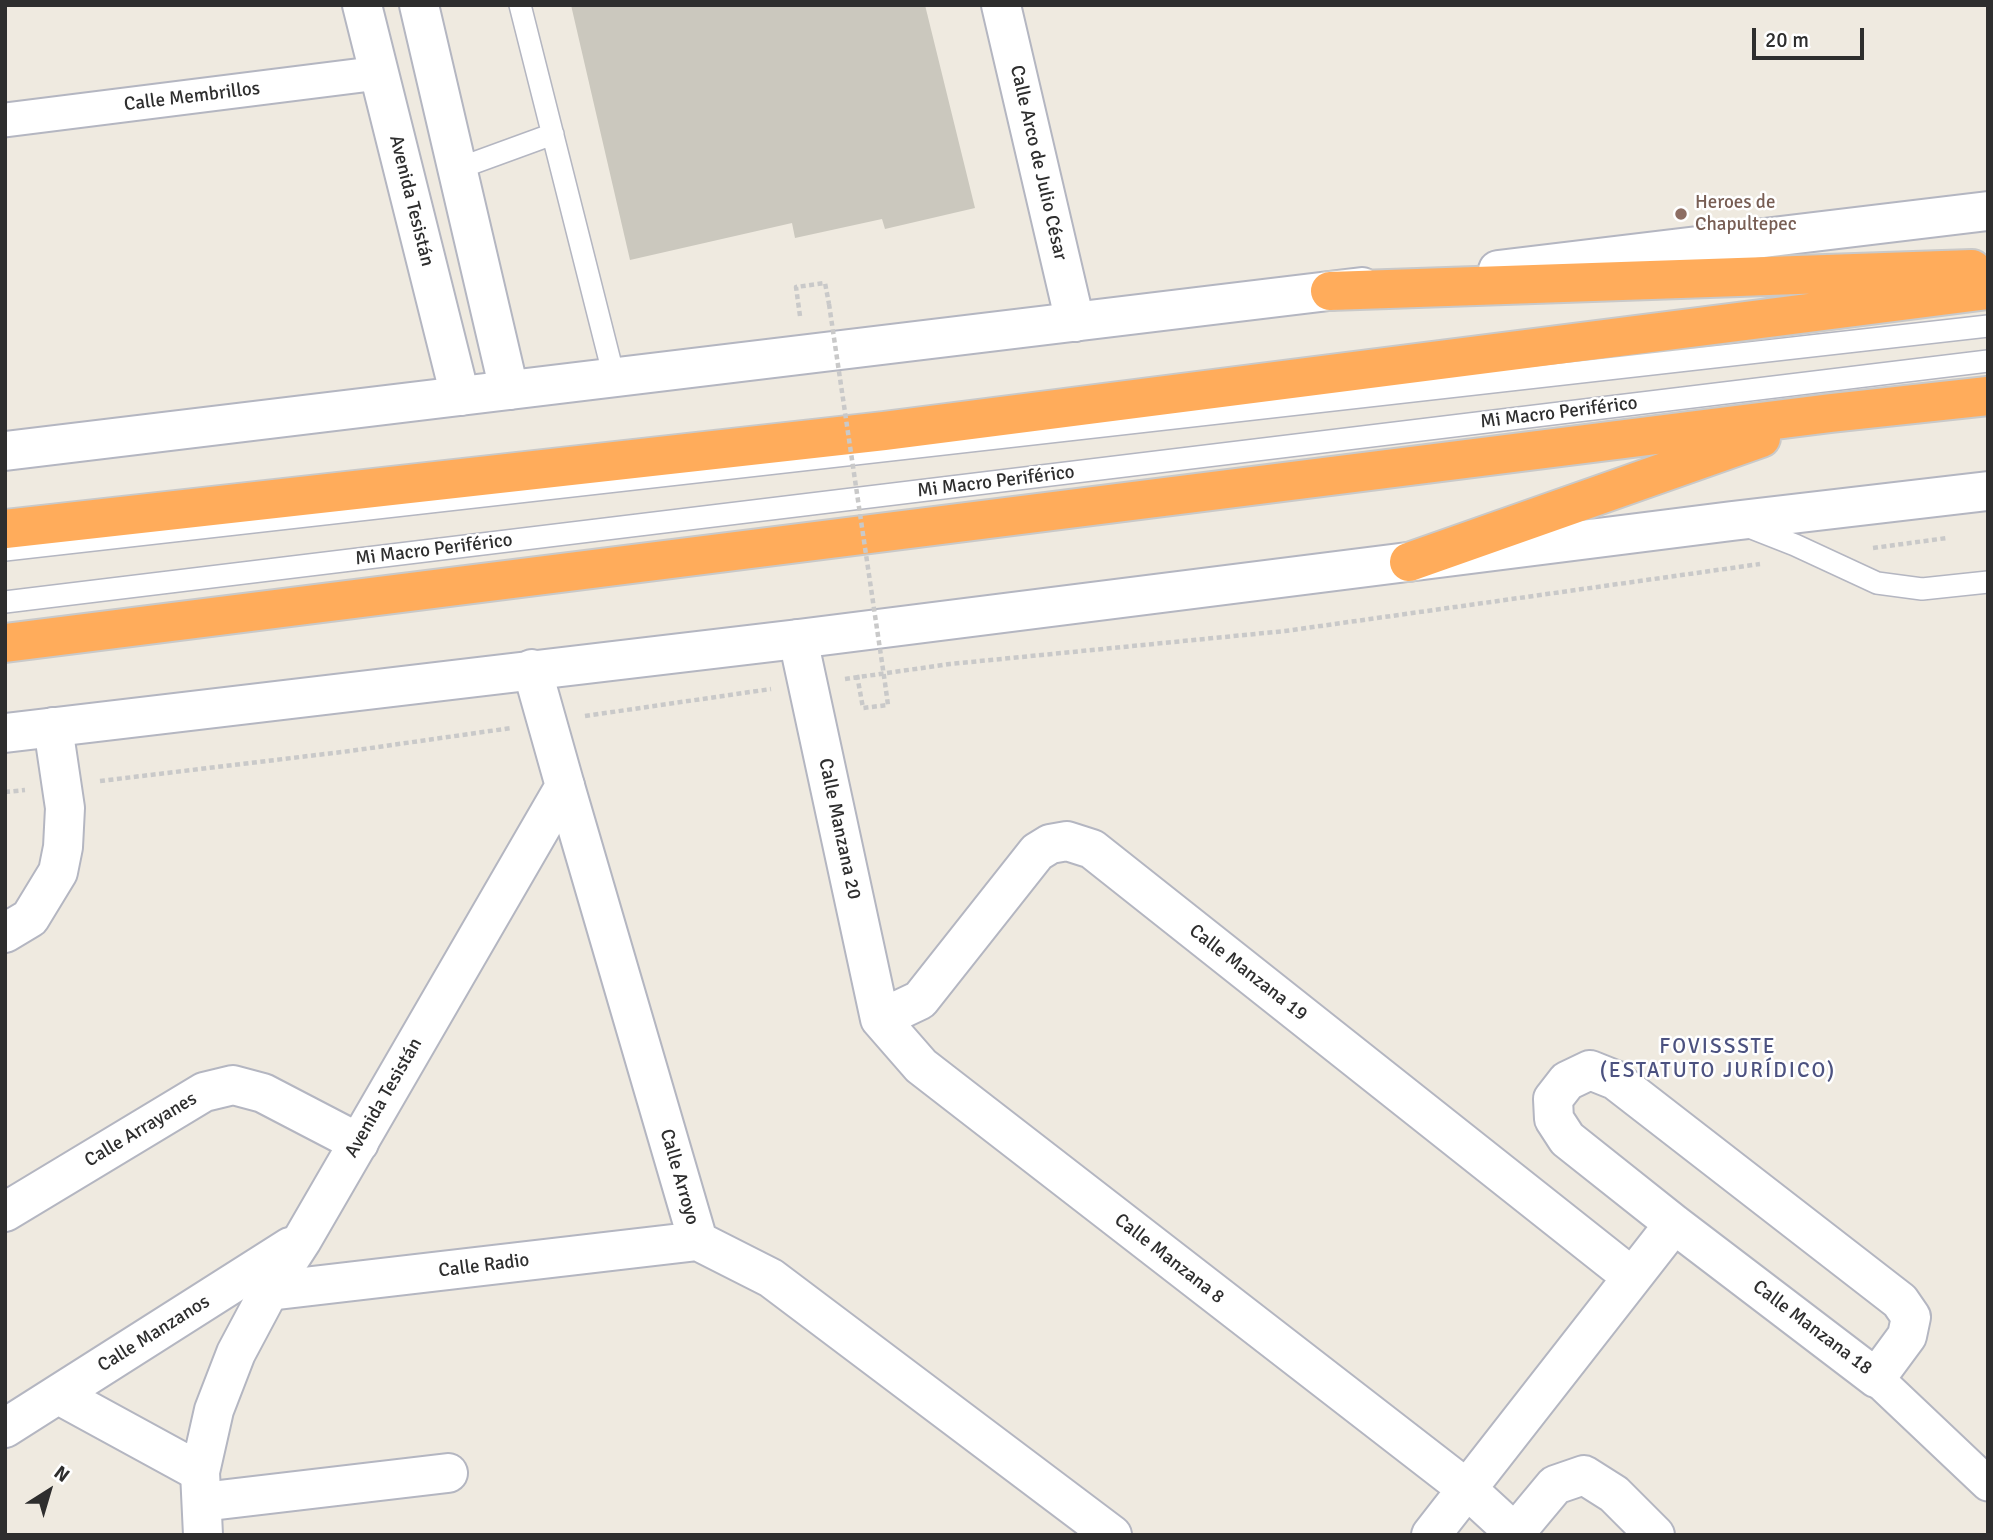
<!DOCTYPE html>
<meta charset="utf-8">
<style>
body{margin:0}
#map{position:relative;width:1993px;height:1540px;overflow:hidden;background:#efeae0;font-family:Signika,sans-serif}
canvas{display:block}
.frame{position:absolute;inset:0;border:7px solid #2e2e2e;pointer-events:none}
.north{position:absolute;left:14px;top:1456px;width:70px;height:70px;-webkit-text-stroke:5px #fff;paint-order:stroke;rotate:37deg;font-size:19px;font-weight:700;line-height:28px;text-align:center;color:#2e2e2e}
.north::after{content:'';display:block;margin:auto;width:24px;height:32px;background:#2e2e2e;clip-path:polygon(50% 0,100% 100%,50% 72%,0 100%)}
.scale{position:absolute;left:1752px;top:28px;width:112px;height:32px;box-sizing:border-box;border:4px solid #2e2e2e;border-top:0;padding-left:9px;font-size:21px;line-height:24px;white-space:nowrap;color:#2e2e2e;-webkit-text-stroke:5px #fff;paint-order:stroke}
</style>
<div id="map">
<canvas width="1993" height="1540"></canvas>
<div class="frame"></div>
<div class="north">N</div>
<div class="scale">20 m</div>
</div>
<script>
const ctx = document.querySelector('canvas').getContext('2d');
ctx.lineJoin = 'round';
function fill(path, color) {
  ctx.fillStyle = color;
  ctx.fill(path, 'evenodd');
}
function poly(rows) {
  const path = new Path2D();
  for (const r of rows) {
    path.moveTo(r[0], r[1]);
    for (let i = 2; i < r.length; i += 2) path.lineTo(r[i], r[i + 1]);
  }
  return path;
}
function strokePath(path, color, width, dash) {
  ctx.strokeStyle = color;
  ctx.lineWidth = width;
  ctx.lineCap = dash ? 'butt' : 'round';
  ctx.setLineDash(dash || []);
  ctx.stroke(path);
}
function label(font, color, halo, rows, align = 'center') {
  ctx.font = font + ' Signika,sans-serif';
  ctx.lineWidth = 5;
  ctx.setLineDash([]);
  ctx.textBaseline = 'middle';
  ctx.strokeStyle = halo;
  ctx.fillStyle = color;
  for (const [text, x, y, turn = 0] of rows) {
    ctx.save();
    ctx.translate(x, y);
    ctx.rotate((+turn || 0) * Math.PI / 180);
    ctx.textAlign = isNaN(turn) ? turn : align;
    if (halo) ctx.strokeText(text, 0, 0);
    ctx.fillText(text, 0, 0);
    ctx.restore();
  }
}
const building = poly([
 [571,5,925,5,975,208,885,229,882,219,795,238,792,223,630,260]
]);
const path = poly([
 [800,316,796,287,825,283,829,304],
 [1873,548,1947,538],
 [857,675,863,708,888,705,885,683],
 [845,679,950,664,1285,631,1760,564],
 [585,716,771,689],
 [100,781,350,751,511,728],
 [5,792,25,790]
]);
const service = poly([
 [520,5,614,377],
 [457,169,553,134],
 [1744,525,1795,545,1877,583,1922,589,1988,582],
 [5,550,1988,326],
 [5,602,1988,361]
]);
const pedestrian = poly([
 [5,120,379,73],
 [1876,1378,1988,1484]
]);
const minor = poly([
 [1001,5,1075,322],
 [798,639,880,1019,921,1066,1467,1489,1517,1535],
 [565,786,698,1241,771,1278,1112,1535],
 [5,933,30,918,58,872,63,847,65,808,53,727],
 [880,1019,920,1000,1037,852,1050,844,1067,841,1092,849,1632,1277],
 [1590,1070,1615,1080,1900,1301,1911,1317,1907,1336,1876,1378,1674,1224,1567,1139,1554,1119,1553,1099,1567,1081,1590,1070],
 [5,1212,204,1092,233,1085,263,1093,359,1143],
 [269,1291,698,1241],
 [59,1395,200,1472],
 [5,1428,290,1247],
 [202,1502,448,1473],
 [1515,1533,1555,1485,1584,1475,1614,1494,1655,1535],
 [1431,1535,1674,1224]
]);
const tertiary = poly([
 [362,5,460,396],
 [419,5,509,390],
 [203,1535,200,1472,214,1410,236,1353,269,1291,302,1240,565,786,532,669]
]);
const secondary = poly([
 [1498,270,1988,211],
 [5,451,1362,287],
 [5,733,798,639,1732,521,1988,491]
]);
const motorway = poly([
 [1330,291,1972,269],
 [5,529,884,431,1988,290],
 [1409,562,1761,438],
 [5,643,1831,413,1988,396]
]);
const pathBridge = poly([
 [829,304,885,683]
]);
const markers = [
 [1681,214,7,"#8d6e63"]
];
const streetNames = [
 ["Calle Membrillos",192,97,-7],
 ["Calle Arco de Julio César",1038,163,77],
 ["Avenida Tesistán",411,201,76],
 ["Mi Macro Periférico",1559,413,-7],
 ["Mi Macro Periférico",996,482,-7],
 ["Mi Macro Periférico",434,550,-7],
 ["Calle Manzana 20",839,829,78],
 ["Calle Manzana 19",1248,973,38],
 ["Avenida Tesistán",384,1098,-60],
 ["Calle Arrayanes",141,1130,-31],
 ["Calle Arroyo",679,1177,74],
 ["Calle Manzana 8",1169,1259,38],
 ["Calle Radio",484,1266,-7],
 ["Calle Manzana 18",1812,1328,37],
 ["Calle Manzanos",154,1334,-32]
];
const educationNames = [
 ["Heroes de",1695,203],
 ["Chapultepec",1695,225]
];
const neighbourhoodNames = [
 ["FOVISSSTE",1718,1047],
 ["(ESTATUTO JURÍDICO)",1718,1071]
];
fill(building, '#cbc8be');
strokePath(service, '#b4b6c1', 24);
strokePath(pedestrian, '#b4b6c1', 37);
strokePath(minor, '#b4b6c1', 42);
strokePath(tertiary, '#b4b6c1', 42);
strokePath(secondary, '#b4b6c1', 42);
strokePath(motorway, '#c9c9c9', 42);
strokePath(path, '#c9c9c9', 4.5, [5, 3.5]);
strokePath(service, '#fff', 21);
strokePath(pedestrian, '#fff', 33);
strokePath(minor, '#fff', 38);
strokePath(tertiary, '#fff', 38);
strokePath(secondary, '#fff', 38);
strokePath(motorway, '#ffac5b', 38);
strokePath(pathBridge, '#c9c9c9', 4.5, [5, 3.5]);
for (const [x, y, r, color] of markers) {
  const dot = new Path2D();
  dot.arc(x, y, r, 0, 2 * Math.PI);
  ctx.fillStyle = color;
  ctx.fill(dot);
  strokePath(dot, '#fff', 2.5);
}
label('19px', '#2e2e2e', '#fff', streetNames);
label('19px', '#785e54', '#fff', educationNames, 'left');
ctx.letterSpacing = '2px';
label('21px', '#4c5280', '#fff', neighbourhoodNames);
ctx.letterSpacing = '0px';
</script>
